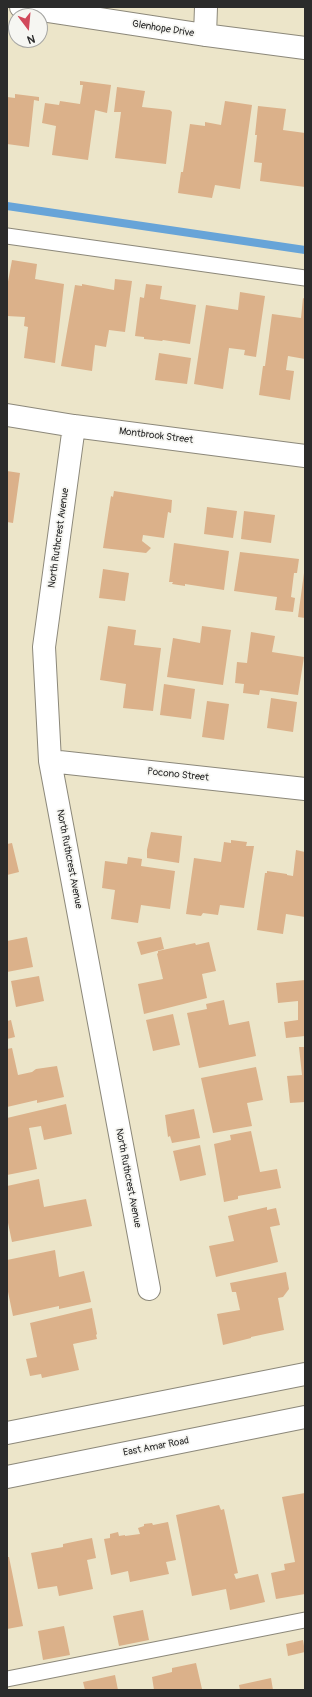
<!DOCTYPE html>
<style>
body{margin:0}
#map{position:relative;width:312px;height:1697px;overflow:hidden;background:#ece5c9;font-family:Pangolin,sans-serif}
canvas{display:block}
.frame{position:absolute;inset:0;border:8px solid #2b2b2b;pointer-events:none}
.north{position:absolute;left:8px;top:8px;width:40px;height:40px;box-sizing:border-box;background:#f6f6f2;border:1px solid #a5a5a2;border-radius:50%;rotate:164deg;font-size:11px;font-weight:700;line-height:16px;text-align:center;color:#2b2b2b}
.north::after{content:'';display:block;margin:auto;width:14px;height:18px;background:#d1495b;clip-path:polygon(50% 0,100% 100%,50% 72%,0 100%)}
</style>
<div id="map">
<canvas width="312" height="1697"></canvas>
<div class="frame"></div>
<div class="north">N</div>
</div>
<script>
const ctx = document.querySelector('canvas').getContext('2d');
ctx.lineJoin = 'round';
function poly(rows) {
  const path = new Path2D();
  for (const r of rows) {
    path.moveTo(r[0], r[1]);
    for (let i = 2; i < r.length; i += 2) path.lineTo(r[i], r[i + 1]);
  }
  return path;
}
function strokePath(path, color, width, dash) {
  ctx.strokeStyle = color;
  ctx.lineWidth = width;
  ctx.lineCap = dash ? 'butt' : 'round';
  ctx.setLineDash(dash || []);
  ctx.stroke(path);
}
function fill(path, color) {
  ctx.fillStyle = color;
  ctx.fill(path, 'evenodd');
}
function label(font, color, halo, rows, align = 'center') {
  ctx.font = font + ' Pangolin,sans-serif';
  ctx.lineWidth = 3.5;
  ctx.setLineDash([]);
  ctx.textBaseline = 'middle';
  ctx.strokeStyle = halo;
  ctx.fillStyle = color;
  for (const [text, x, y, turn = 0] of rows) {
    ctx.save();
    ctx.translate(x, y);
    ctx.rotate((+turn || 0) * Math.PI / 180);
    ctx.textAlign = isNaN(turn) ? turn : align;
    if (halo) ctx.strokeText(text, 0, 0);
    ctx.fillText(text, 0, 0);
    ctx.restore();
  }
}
const stream = poly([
 [7,206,305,250]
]);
const building = poly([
 [80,81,111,85,107,113,95,110,88,160,52,155,56,126,42,123,45,103,59,105,60,101,80,104,83,85,80,85],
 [117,87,145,91,142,107,170,110,172,112,166,164,115,158,121,112,114,112],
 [15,94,39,97,39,101,34,100,29,147,7,144,7,97,15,98],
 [225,101,252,105,240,189,215,185,212,198,178,193,181,172,183,172,190,124,205,126,205,122,221,125],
 [258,106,286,109,283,130,305,133,305,187,260,181,262,163,254,162,257,135,255,135],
 [12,260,37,264,35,279,64,284,55,363,24,358,28,327,24,326,25,317,7,316,7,287],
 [115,279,132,281,125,332,109,330,106,347,95,345,92,371,61,366,75,285,82,286,82,284,114,290],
 [146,284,162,286,160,299,196,305,190,344,163,340,162,341,144,339,144,337,135,336,140,297,144,298],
 [240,292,265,296,256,357,244,355,245,350,229,348,223,389,194,384,206,305,238,310],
 [303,298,305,299,305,359,288,356,286,370,294,371,290,400,259,395,263,366,265,366,272,314,301,318],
 [159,353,191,358,187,384,155,380],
 [7,471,20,473,13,523,7,522],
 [114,491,172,500,171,513,168,512,164,538,143,535,142,541,151,548,146,553,103,548,111,496,113,497],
 [207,507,237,511,233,538,204,534],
 [244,511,275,515,271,543,241,539],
 [174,543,229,551,224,590,185,584,185,586,172,584,173,582,169,582],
 [240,552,299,559,297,573,294,573,291,597,295,598,293,612,275,610,277,597,234,591],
 [103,569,129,573,125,601,99,598],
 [304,573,305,573,305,618,298,617],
 [108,626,136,630,134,645,161,648,153,711,123,708,126,684,100,680],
 [202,626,231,630,223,685,167,677,173,638,200,643],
 [251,632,275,636,272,652,304,657,298,695,260,690,259,695,243,693,244,684,235,683,237,662,247,663],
 [164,684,195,689,191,719,160,715],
 [271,698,297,702,293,732,267,728],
 [207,701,229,704,224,740,202,737],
 [151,832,182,836,179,863,147,858,147,850],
 [231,840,247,842,246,846,254,846,244,908,220,905,218,915,203,913,201,916,186,914,194,858,221,862,224,842,231,843],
 [12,843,19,872,7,875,7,844],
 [296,850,305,852,305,917,286,914,283,934,257,930,265,873,267,873,267,871,287,874,287,875,293,876],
 [128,857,142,859,141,866,175,871,170,909,141,905,138,923,111,919,115,890,102,888,105,861,127,864],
 [27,937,33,967,7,972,7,941],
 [161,937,164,949,141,955,137,942],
 [209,942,216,971,202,974,207,998,144,1014,138,984,163,979,157,954,158,953,158,951,195,943,196,945],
 [39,976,44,1001,16,1007,11,981],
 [305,980,305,1036,286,1038,284,1022,298,1020,298,1001,278,1003,276,983],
 [224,1000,229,1025,249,1021,256,1056,199,1068,187,1013,207,1009,206,1004],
 [173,1014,180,1045,153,1051,146,1020],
 [11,1020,15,1037,7,1039,7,1021],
 [299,1047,305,1047,305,1102,290,1103,287,1076,302,1075],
 [12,1048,18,1075,32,1072,36,1069,57,1066,64,1097,37,1103,37,1100,7,1107,7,1049],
 [256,1067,263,1100,247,1103,252,1126,213,1133,201,1078],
 [66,1104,72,1134,44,1140,41,1126,29,1128,37,1169,7,1175,7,1118],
 [194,1109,200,1138,172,1143,170,1136,168,1137,165,1115],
 [251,1131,260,1172,277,1169,281,1188,238,1196,238,1199,224,1202,214,1144,231,1140,230,1135],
 [200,1145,206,1175,180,1181,173,1151],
 [39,1179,44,1207,86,1199,92,1226,12,1242,7,1218,7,1186],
 [267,1207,267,1210,276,1208,280,1225,270,1227,278,1262,216,1277,209,1246,234,1241,228,1216],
 [55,1250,59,1277,84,1271,91,1302,59,1309,59,1306,13,1316,7,1287,7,1260],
 [286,1272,289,1289,283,1297,278,1298,284,1330,251,1337,251,1338,223,1345,217,1314,240,1310,236,1292,232,1292,230,1283],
 [92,1308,97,1334,96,1335,97,1339,73,1344,79,1370,42,1378,41,1374,30,1376,26,1359,37,1357,30,1323],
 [305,1493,305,1594,276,1599,271,1573,285,1570,284,1564,295,1562,282,1497],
 [219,1505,221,1510,224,1509,238,1573,234,1574,236,1579,258,1574,265,1602,230,1610,226,1589,192,1596,176,1515],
 [168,1522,176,1560,166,1562,169,1574,130,1582,128,1571,111,1575,104,1539,110,1538,110,1534,118,1532,119,1536,125,1535,125,1536,140,1534,138,1528,144,1526,144,1524,152,1523,153,1525],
 [92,1538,96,1558,87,1560,93,1589,59,1596,57,1586,38,1589,31,1553,63,1547,63,1544],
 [7,1557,9,1557,23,1626,7,1629],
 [143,1610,149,1640,119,1646,113,1616],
 [64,1626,70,1655,43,1660,38,1631],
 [303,1640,305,1652,288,1656,286,1644],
 [196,1663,202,1689,154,1690,152,1677,172,1672,172,1668],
 [115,1675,118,1690,85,1690,83,1682],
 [271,1678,273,1690,240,1690,239,1685]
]);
const service = poly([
 [7,236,305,278],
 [7,1679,305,1620]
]);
const minor = poly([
 [21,7,205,35,305,48],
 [205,35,206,7],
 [7,415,74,426,305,456],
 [74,426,44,647,50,761,149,1289],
 [50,761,305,789]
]);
const primary = poly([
 [7,1433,305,1374],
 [7,1477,305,1417]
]);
const streetNames = [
 ["Glenhope Drive",163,29,9],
 ["Montbrook Street",156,436,7],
 ["North Ruthcrest Avenue",59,538,-82],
 ["Pocono Street",178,775,6],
 ["North Ruthcrest Avenue",69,859,79],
 ["North Ruthcrest Avenue",128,1178,79],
 ["East Amar Road",156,1447,-11]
];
strokePath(stream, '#67a4d8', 8);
fill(building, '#dbb18a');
strokePath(service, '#8c887a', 17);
strokePath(minor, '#8c887a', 24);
strokePath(primary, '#8c887a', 24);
strokePath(service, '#fff', 15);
strokePath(minor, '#fff', 22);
strokePath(primary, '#fff', 22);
label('10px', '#2b2b2b', '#f6f6f2', streetNames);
</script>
